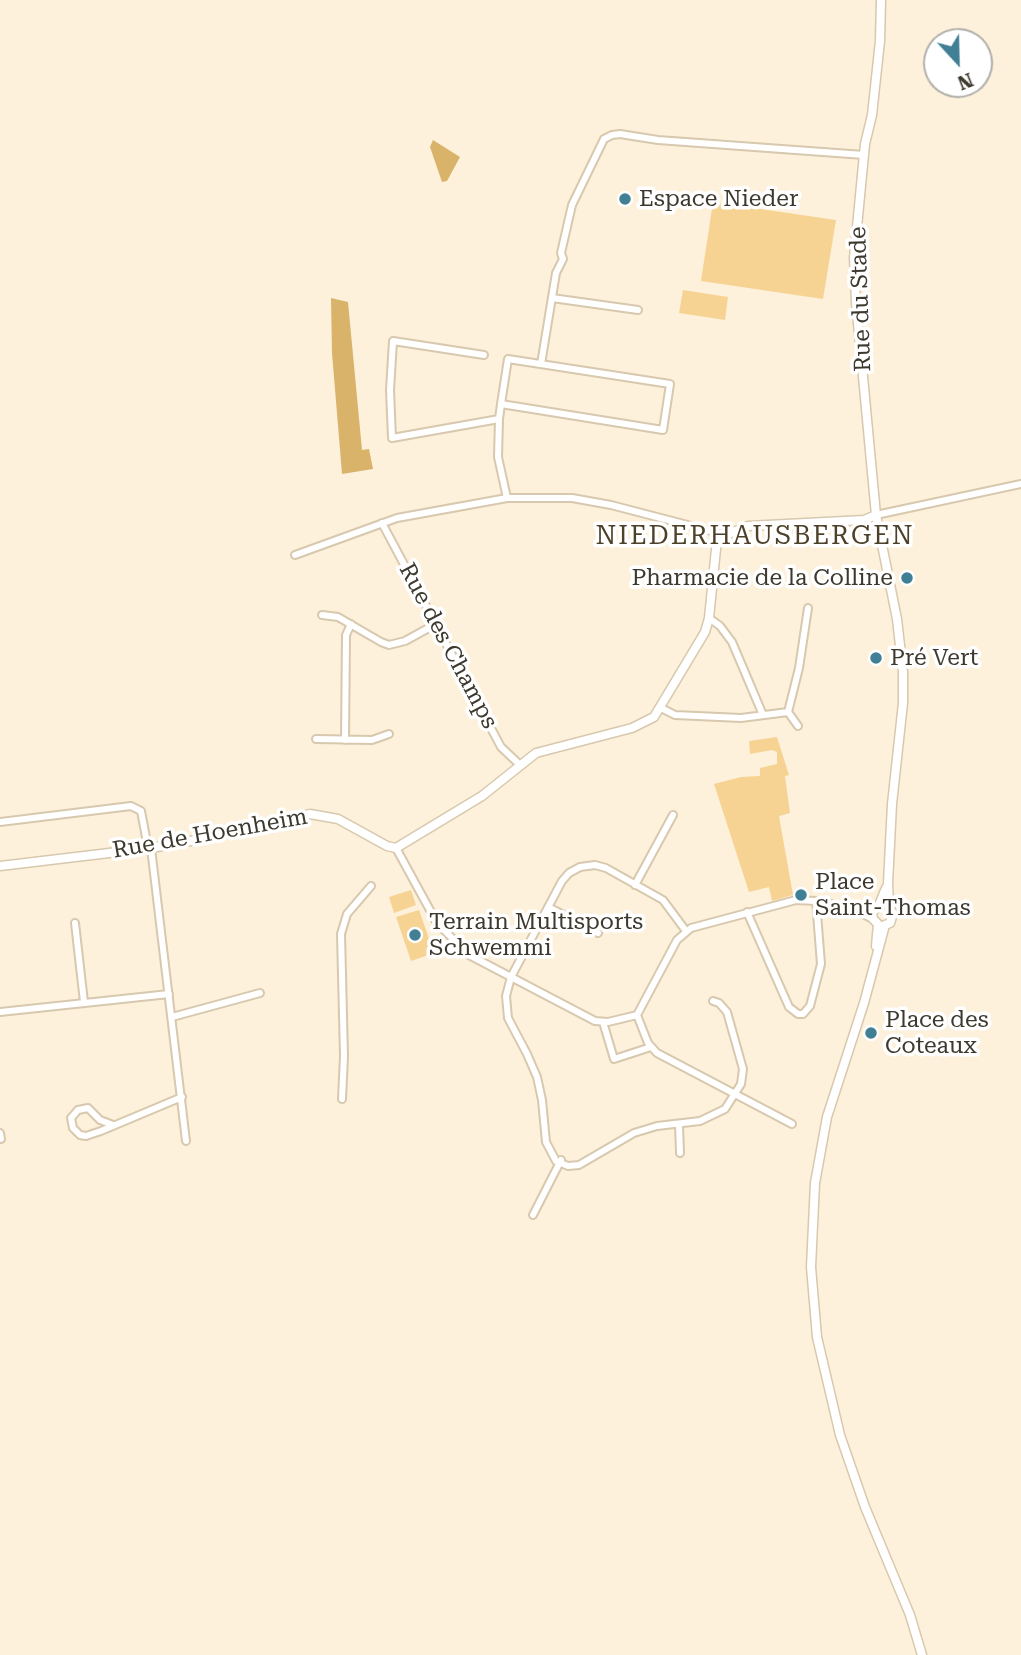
<!DOCTYPE html>
<meta charset="utf-8">
<style>
body{margin:0}
#map{position:relative;width:1021px;height:1655px;overflow:hidden;background:#fdf1db;font-family:"Roboto Serif",serif}
canvas{display:block}
.north{position:absolute;left:923px;top:28px;width:70px;height:70px;box-sizing:border-box;background:#fff;border:2px solid #b2b0ab;border-radius:50%;rotate:158deg;font-size:19px;font-weight:700;line-height:28px;text-align:center;color:#3e392e}
.north::after{content:'';display:block;margin:auto;width:24px;height:32px;background:#417f95;clip-path:polygon(50% 0,100% 100%,50% 72%,0 100%)}
</style>
<div id="map">
<canvas width="1021" height="1655"></canvas>
<div class="north">N</div>
</div>
<script>
const ctx = document.querySelector('canvas').getContext('2d');
ctx.lineJoin = 'round';
function fill(path, color) {
  ctx.fillStyle = color;
  ctx.fill(path, 'evenodd');
}
function poly(rows) {
  const path = new Path2D();
  for (const r of rows) {
    path.moveTo(r[0], r[1]);
    for (let i = 2; i < r.length; i += 2) path.lineTo(r[i], r[i + 1]);
  }
  return path;
}
function strokePath(path, color, width, dash) {
  ctx.strokeStyle = color;
  ctx.lineWidth = width;
  ctx.lineCap = dash ? 'butt' : 'round';
  ctx.setLineDash(dash || []);
  ctx.stroke(path);
}
function label(font, color, halo, rows, align = 'center') {
  ctx.font = font + ' "Roboto Serif",serif';
  ctx.lineWidth = 7;
  ctx.setLineDash([]);
  ctx.textBaseline = 'middle';
  ctx.strokeStyle = halo;
  ctx.fillStyle = color;
  for (const [text, x, y, turn = 0] of rows) {
    ctx.save();
    ctx.translate(x, y);
    ctx.rotate((+turn || 0) * Math.PI / 180);
    ctx.textAlign = isNaN(turn) ? turn : align;
    if (halo) ctx.strokeText(text, 0, 0);
    ctx.fillText(text, 0, 0);
    ctx.restore();
  }
}
const green = poly([
 [713,202,836,220,823,299,701,281],
 [683,290,728,297,725,320,679,313],
 [777,737,789,775,785,776,790,813,779,816,793,895,772,901,769,887,749,892,714,784,741,777,760,776,760,768,777,764,777,752,772,750,750,754,749,741],
 [411,890,416,905,394,913,389,897],
 [419,910,434,953,411,961,396,917]
]);
const forest = poly([
 [433,140,460,157,447,181,442,182,430,147],
 [331,298,348,302,362,450,369,449,373,469,342,474,332,353]
]);
const minor = poly([
 [552,298,638,310],
 [484,355,393,341,390,390,392,438,499,419],
 [541,364,556,273,563,259,561,253,572,205,604,139,612,135,620,134,658,140,864,155],
 [501,404,663,430,670,384,508,359,501,404,499,419,498,457,507,498],
 [876,515,1021,484],
 [382,523,501,747,520,765],
 [295,555,397,518,507,498,572,498,611,505,726,535],
 [322,615,338,617,381,642,389,645,405,641,436,624],
 [709,618,720,626,732,642,763,715],
 [661,708,675,715,741,718,788,712,798,726],
 [788,712,799,668,808,608],
 [316,739,372,740,389,734],
 [345,740,346,635,351,624],
 [0,822,131,806,141,811,148,848],
 [151,848,186,1141],
 [396,848,437,923,469,955,595,1021,608,1022,637,1015,648,1043,657,1053,792,1124],
 [635,885,673,815],
 [548,907,598,933],
 [747,912,789,1007,798,1014,803,1014,810,1006,821,964,816,901],
 [873,919,851,908,874,909],
 [75,923,84,1002],
 [686,931,663,900,606,868,595,865,580,867,569,873,562,881,511,977,506,996,508,1018,527,1054,537,1077,542,1100,546,1142,556,1161,568,1166,579,1165,634,1133,657,1126,700,1121,725,1109,741,1084,743,1069,727,1012,719,1003,713,1001],
 [0,1012,169,994],
 [637,1015,677,940,691,928,796,900,816,901,851,908],
 [172,1017,260,993],
 [603,1022,614,1059,651,1047],
 [342,1099,344,1056,341,934,347,914,371,886],
 [113,1125,100,1120,88,1108,78,1110,71,1118,73,1128,80,1135,86,1136,101,1131,182,1097],
 [679,1125,680,1153],
 [0,1133,1,1139],
 [533,1215,561,1160]
]);
const tertiary = poly([
 [881,0,880,41,872,115,865,144,854,258,856,302,876,515,897,619,903,672,903,703,892,804,888,883,889,906,893,914,890,923,885,925,864,1003,827,1117,815,1183,811,1267,817,1337,840,1435,865,1507,910,1615,922,1655],
 [0,866,151,848,196,840,310,814,338,819,387,846,396,848,482,796,536,753,632,728,654,717,705,632,709,618,716,549,718,541,726,535,748,526,864,520,876,515],
 [876,946,878,924,873,919,872,913,879,905,886,888]
]);
const markers = [
 [625,199,7,"#417f95"],
 [907,578,7,"#417f95"],
 [876,658,7,"#417f95"],
 [801,895,7,"#417f95"],
 [415,935,7,"#417f95"],
 [871,1033,7,"#417f95"]
];
const poiNames = [
 ["Espace Nieder",639,199],
 ["Pharmacie de la Colline",893,578,"right"],
 ["Pré Vert",890,658],
 ["Place",815,882],
 ["Saint-Thomas",815,908],
 ["Terrain Multisports",429,922],
 ["Schwemmi",429,948],
 ["Place des",885,1020],
 ["Coteaux",885,1046]
];
const streetNames = [
 ["Rue du Stade",861,299,-92],
 ["Rue des Champs",448,646,62],
 ["Rue de Hoenheim",210,834,-10]
];
const quarterNames = [
 ["NIEDERHAUSBERGEN",755,536]
];
fill(green, '#f6d393');
fill(forest, '#dab36a');
strokePath(minor, '#d7c8ae', 10);
strokePath(tertiary, '#d7c8ae', 11);
strokePath(minor, '#fff', 6);
strokePath(tertiary, '#fff', 8);
for (const [x, y, r, color] of markers) {
  const dot = new Path2D();
  dot.arc(x, y, r, 0, 2 * Math.PI);
  ctx.fillStyle = color;
  ctx.fill(dot);
  strokePath(dot, '#fff', 2.5);
}
label('23px', '#3e392e', '#fff', poiNames, 'left');
label('23px', '#3e392e', '#fff', streetNames);
ctx.letterSpacing = '2px';
label('26px', '#4d412a', '#fff', quarterNames);
ctx.letterSpacing = '0px';
</script>
